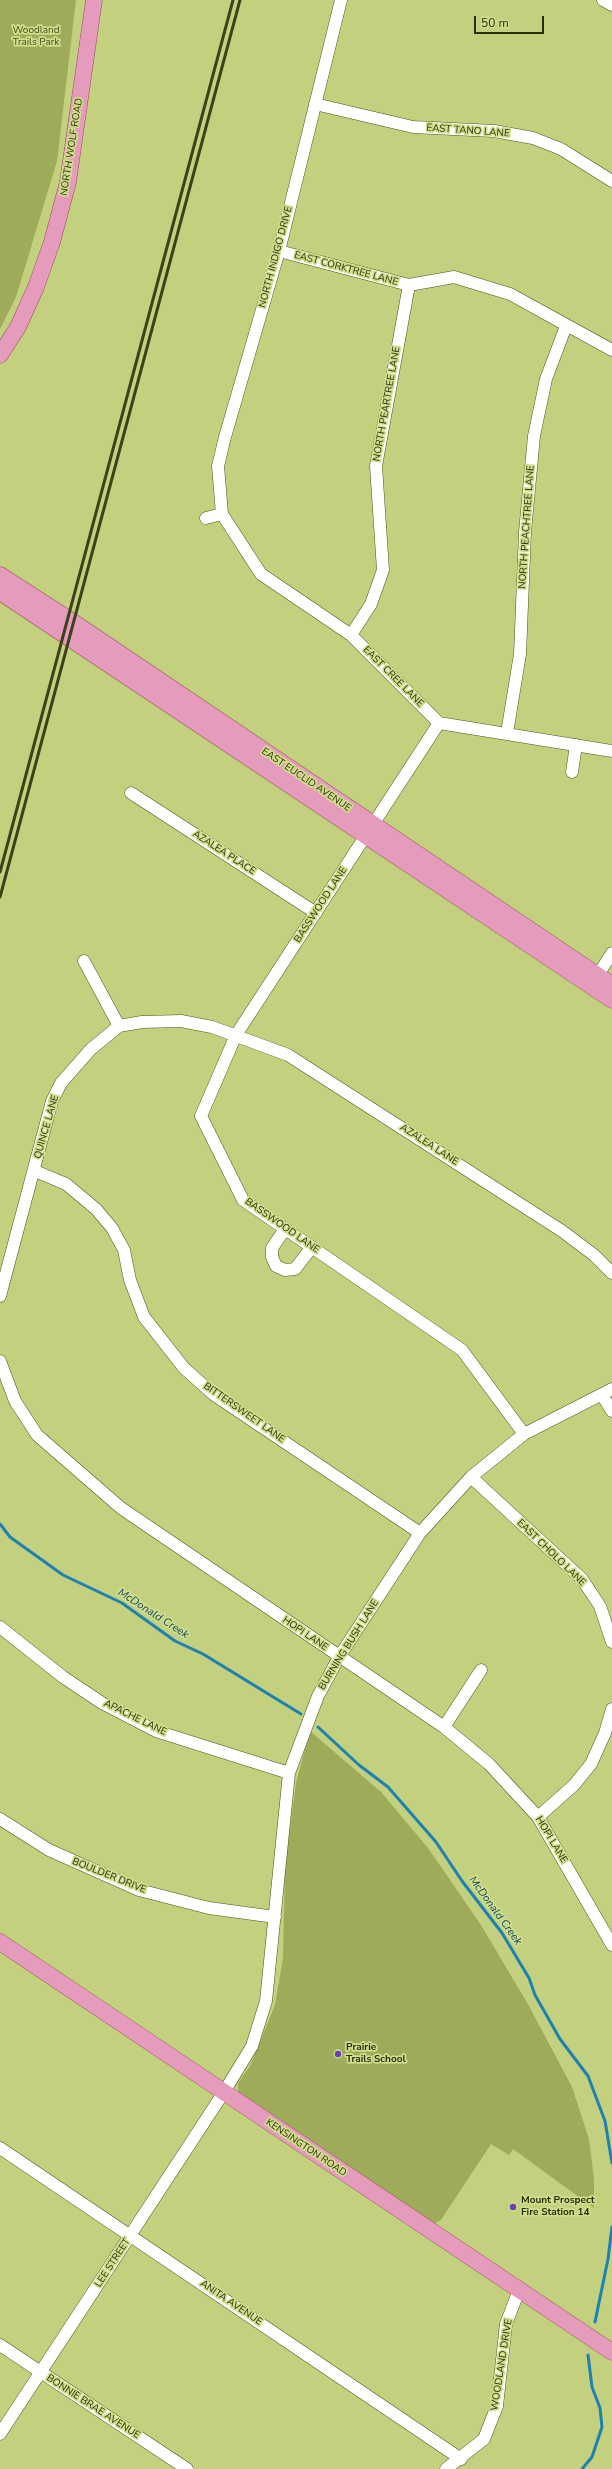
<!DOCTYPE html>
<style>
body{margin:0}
#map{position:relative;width:612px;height:2469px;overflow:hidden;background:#c3d17f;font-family:"Nunito Sans",sans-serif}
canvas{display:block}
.scale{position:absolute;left:474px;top:16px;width:70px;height:18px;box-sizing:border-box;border:2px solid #2a2f0d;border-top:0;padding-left:5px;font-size:12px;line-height:14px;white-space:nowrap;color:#2a2f0d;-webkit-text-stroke:3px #d0de8c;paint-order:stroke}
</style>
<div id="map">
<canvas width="612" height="2469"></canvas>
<div class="scale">50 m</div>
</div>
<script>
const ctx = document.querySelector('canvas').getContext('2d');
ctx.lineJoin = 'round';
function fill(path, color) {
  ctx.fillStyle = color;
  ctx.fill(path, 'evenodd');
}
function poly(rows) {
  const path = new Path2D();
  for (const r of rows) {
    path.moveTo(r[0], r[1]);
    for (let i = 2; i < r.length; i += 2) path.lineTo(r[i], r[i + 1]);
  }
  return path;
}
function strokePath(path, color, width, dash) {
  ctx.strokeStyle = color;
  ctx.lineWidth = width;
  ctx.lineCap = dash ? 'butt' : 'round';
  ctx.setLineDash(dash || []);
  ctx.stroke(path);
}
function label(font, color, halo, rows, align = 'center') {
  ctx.font = font + ' "Nunito Sans",sans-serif';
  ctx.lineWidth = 3.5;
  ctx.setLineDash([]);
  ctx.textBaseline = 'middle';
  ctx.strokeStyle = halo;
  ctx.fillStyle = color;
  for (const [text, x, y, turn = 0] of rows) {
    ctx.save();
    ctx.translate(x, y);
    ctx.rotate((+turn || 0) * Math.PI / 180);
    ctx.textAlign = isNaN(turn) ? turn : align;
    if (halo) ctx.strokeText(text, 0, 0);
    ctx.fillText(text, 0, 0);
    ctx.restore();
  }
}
const green = poly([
 [0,0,76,0,57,161,16,297,0,329],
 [310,1731,381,1792,428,1848,481,1925,529,2006,572,2087,589,2139,594,2179,594,2208,513,2149,509,2155,491,2144,441,2220,434,2224,238,2092,238,2083,250,2066,275,2005,283,1958,285,1867,296,1783]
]);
const stream = poly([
 [0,1524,10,1537,63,1575,122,1603,175,1641,203,1654,301,1714],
 [318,1727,359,1765,388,1787,436,1842,462,1881,502,1933,529,1978,535,1995,560,2039,588,2076,605,2121,612,2163],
 [595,2322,608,2259,612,2227],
 [582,2469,592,2457,602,2427,600,2408,592,2387,588,2355]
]);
const minor = poly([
 [341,0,279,251,225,437,218,466,222,514,261,574,351,635,439,723,612,751],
 [603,0,612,5],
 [315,104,413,127,494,131,533,138,561,149,612,181],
 [279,251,409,285,454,277,510,294,612,350],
 [206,518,222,514],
 [351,635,371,604,383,570,376,466,409,285],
 [439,723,236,1035,201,1116,243,1200,462,1350,524,1434],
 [507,733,520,654,525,532,534,436,546,379,566,326],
 [572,772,576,745],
 [131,793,316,913],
 [84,961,119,1026],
 [594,981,612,953],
 [35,1171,66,1184,96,1209,112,1228,124,1250,130,1280,144,1317,184,1368,213,1394,420,1533],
 [285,1229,272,1248,272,1257,276,1266,285,1270,295,1269,312,1247],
 [0,1296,52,1101,61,1083,91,1049,119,1026,142,1022,181,1021,212,1027,288,1055,562,1231,594,1255,612,1273],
 [0,1361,15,1401,37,1435,121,1508,444,1727,489,1764,538,1817,612,1945],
 [602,1395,612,1411],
 [471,1477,582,1579,600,1606,612,1642],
 [0,1627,63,1677,102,1703,156,1731,289,1773],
 [444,1727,481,1670],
 [538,1817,574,1785,591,1764,605,1733,612,1709],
 [0,1819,49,1850,139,1890,209,1908,275,1917],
 [0,2148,461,2459],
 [0,2345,187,2469],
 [0,2434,224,2092,252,2046,266,2001,289,1773,318,1696,339,1657,420,1533,471,1477,524,1434,612,1389],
 [446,2469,484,2439,497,2406,506,2324,519,2290]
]);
const major = poly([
 [0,355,18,327,36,287,52,242,68,182,94,0],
 [0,575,73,622,612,985],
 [0,592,612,1000],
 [0,1942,612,2352]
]);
const rail = poly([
 [0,872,233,0],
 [0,897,240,0]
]);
const markers = [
 [338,2054,4,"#6c3fb7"],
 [513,2207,4,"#6c3fb7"]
];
const parkNames = [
 ["Woodland",36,31],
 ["Trails Park",36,43]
];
const streetNames = [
 ["EAST TANO LANE",468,131,4],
 ["NORTH WOLF ROAD",72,147,-81],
 ["NORTH INDIGO DRIVE",276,257,-75],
 ["EAST CORKTREE LANE",346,269,15],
 ["NORTH PEARTREE LANE",387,404,-80],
 ["NORTH PEACHTREE LANE",527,527,-86],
 ["EAST CREE LANE",393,677,45],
 ["EAST EUCLID AVENUE",306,780,34],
 ["AZALEA PLACE",224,853,33],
 ["BASSWOOD LANE",321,905,-57],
 ["QUINCE LANE",47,1127,-74],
 ["AZALEA LANE",429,1145,33],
 ["BASSWOOD LANE",282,1226,35],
 ["BITTERSWEET LANE",244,1413,35],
 ["EAST CHOLO LANE",551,1553,44],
 ["HOPI LANE",305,1634,34],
 ["BURNING BUSH LANE",349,1645,-58],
 ["APACHE LANE",135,1718,26],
 ["HOPI LANE",551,1840,59],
 ["BOULDER DRIVE",109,1876,22],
 ["KENSINGTON ROAD",306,2148,34],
 ["LEE STREET",113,2263,-57],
 ["ANITA AVENUE",231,2303,34],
 ["WOODLAND DRIVE",502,2365,-81],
 ["BONNIE BRAE AVENUE",93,2407,33]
];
const poiNames = [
 ["Prairie",346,2048],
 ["Trails School",346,2060],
 ["Mount Prospect",521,2201],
 ["Fire Station 14",521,2213]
];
const waterNames = [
 ["McDonald Creek",153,1614,33],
 ["McDonald Creek",495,1911,54]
];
fill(green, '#9eab59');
strokePath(stream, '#1d81b2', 3);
strokePath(minor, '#4c5415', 13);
strokePath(major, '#984a60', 17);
strokePath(minor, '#fff', 12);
strokePath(major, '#e59bbb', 16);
strokePath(rail, '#3c421a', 3);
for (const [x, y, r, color] of markers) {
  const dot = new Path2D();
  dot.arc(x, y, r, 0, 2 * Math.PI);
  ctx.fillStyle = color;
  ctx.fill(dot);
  strokePath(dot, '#d0de8c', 1.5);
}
label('10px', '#454c1c', '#d0de8c', parkNames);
label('10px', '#2a2f0d', '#d0de8c', streetNames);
label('bold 10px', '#2a2f0d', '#d0de8c', poiNames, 'left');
label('italic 11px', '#134560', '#d0de8c', waterNames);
</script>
